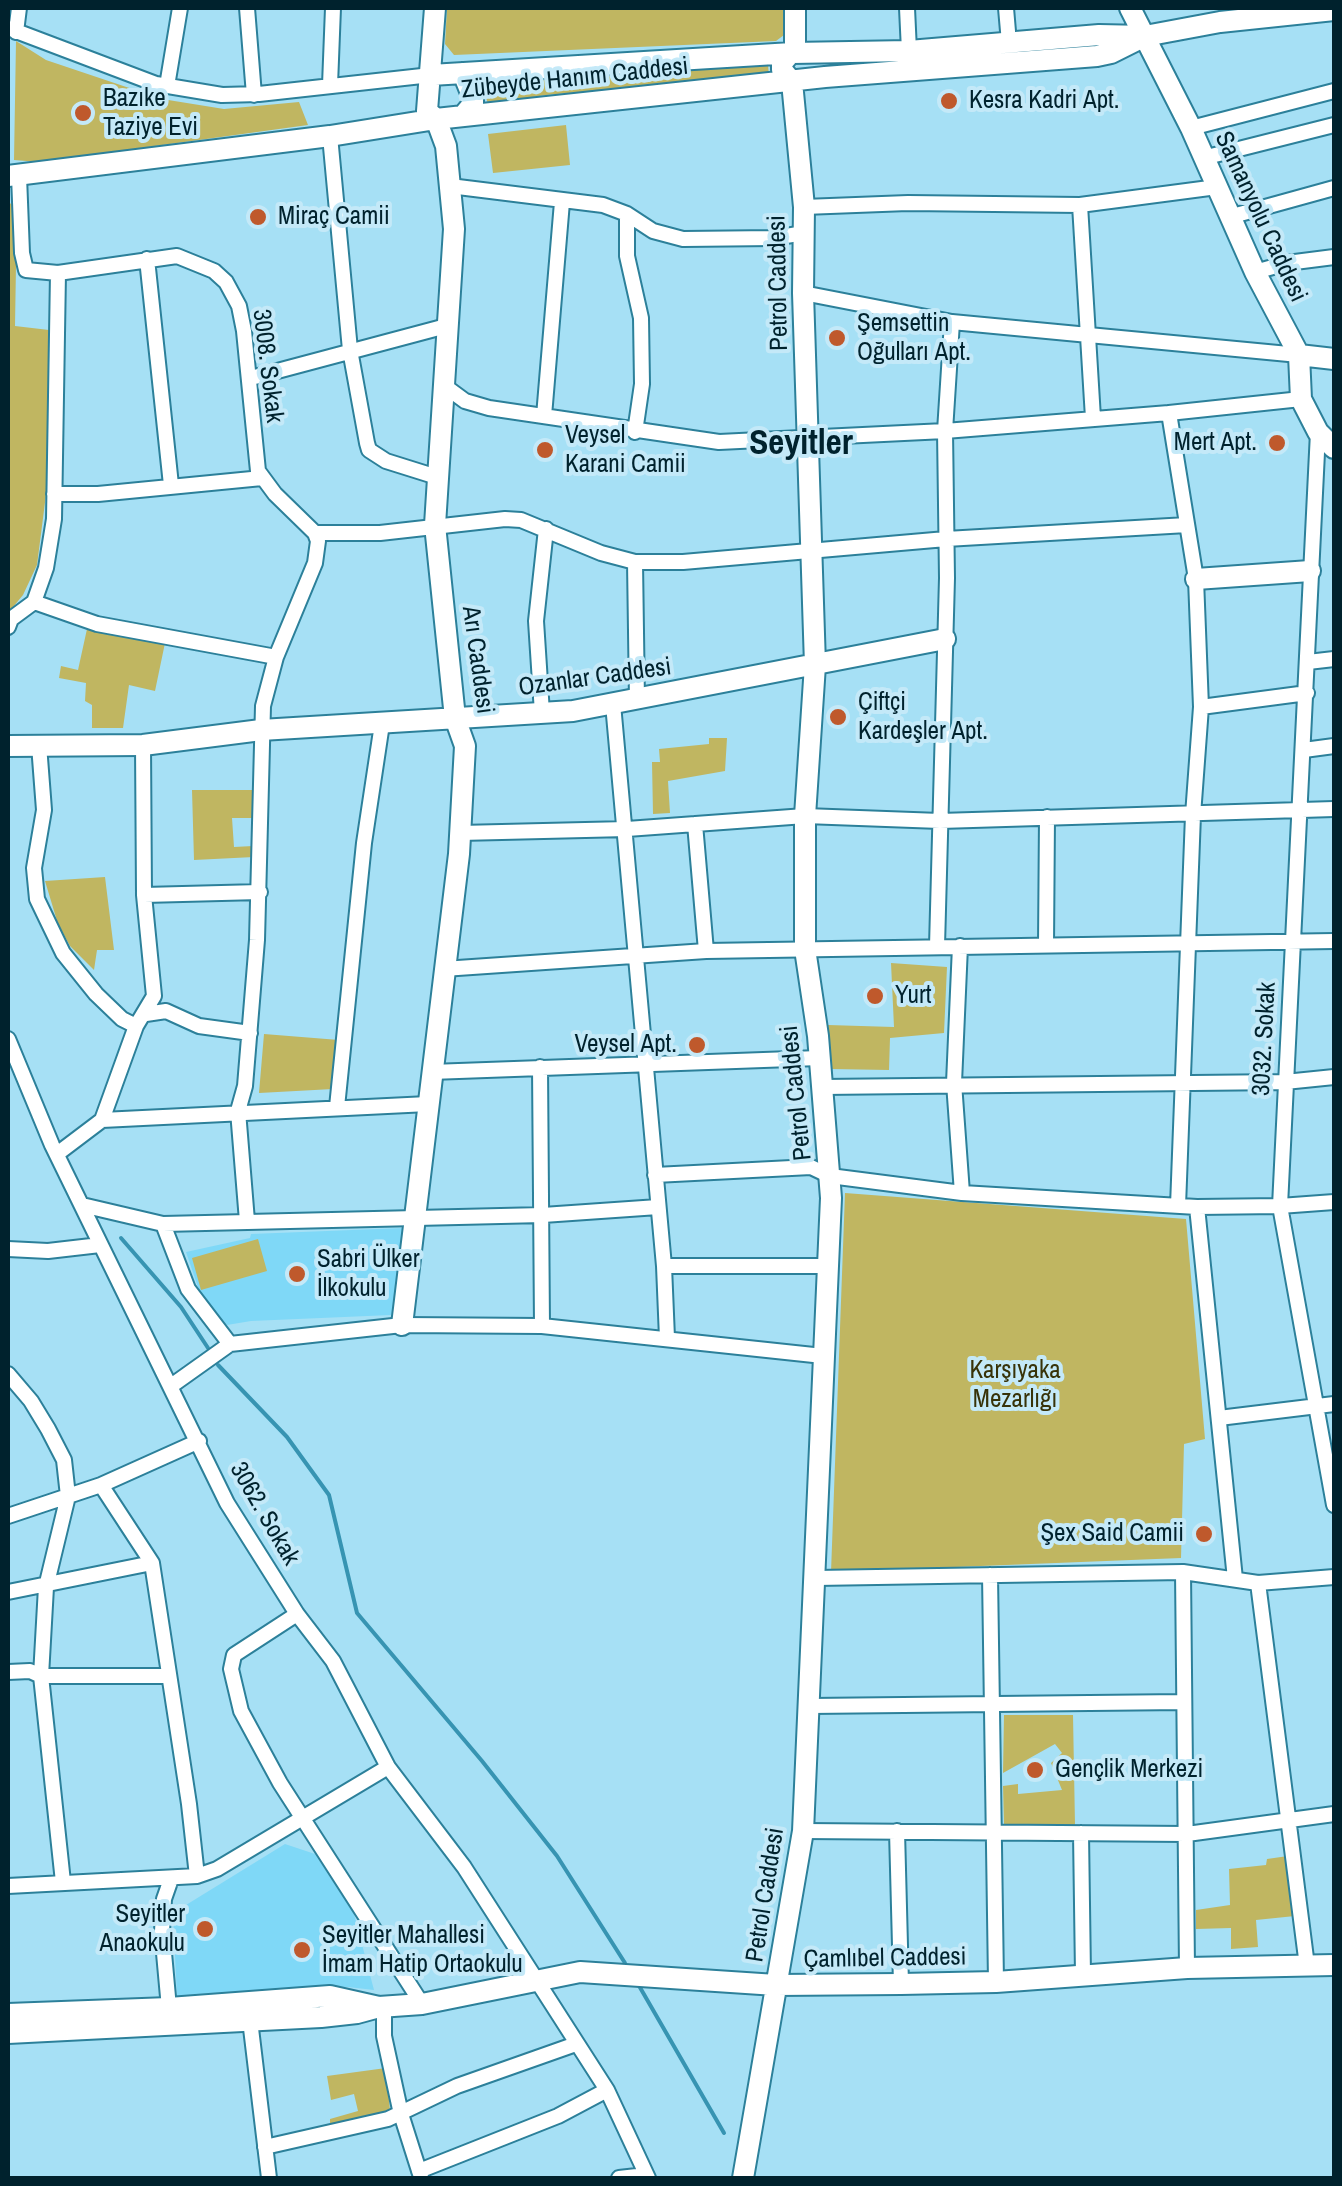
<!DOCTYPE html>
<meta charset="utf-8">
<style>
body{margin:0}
#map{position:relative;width:1342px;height:2186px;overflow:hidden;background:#a6e0f5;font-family:"Archivo Narrow",sans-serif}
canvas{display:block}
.frame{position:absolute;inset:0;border:10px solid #00222d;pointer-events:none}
</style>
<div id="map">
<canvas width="1342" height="2186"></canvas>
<div class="frame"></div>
</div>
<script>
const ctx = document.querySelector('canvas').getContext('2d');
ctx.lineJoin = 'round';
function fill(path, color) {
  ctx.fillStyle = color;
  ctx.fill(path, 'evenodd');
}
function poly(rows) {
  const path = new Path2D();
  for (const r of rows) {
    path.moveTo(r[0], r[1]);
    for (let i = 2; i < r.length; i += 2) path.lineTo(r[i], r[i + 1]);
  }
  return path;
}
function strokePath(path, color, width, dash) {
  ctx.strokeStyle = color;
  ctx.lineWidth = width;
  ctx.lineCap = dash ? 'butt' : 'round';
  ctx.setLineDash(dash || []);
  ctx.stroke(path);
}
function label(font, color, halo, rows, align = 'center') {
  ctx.font = font + ' "Archivo Narrow",sans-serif';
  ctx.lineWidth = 8;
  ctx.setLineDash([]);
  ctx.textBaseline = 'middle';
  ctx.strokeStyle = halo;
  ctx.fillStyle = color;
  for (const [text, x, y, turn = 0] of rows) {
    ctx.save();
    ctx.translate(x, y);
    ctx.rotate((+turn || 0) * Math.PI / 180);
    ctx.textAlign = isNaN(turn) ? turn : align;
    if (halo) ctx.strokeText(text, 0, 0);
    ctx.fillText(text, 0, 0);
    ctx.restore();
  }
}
const built = poly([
 [403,1228,406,1235,396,1306,391,1315,251,1321,227,1325,201,1296,186,1252,250,1238,251,1234],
 [285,1844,315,1854,354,1914,374,1990,348,1987,177,1997,173,1913]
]);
const green = poly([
 [447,8,784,8,784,35,776,41,454,55,445,44],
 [16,41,46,60,162,99,224,109,299,102,308,125,39,162,14,160],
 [768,65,769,76,546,95,488,104,482,83],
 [566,125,570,165,493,173,488,134],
 [8,203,17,205,15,326,49,330,48,479,37,565,23,595,8,613],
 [87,629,165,643,155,691,129,685,123,728,92,728,92,705,85,701,86,683,59,678,61,666,78,670],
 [709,738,727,738,725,771,668,781,670,813,653,814,652,762,660,762,659,749,709,744],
 [192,790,255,790,256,818,232,818,234,847,253,846,254,857,194,860],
 [105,877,114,950,97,950,94,970,70,946,58,924,45,881],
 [891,963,947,967,944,1033,890,1038,889,1070,831,1069,828,1025,894,1027],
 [264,1034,339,1040,333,1089,259,1093],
 [845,1193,1186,1219,1205,1439,1184,1444,1181,1558,831,1572],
 [258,1239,267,1271,201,1290,192,1258],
 [1004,1715,1073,1715,1075,1825,1007,1826,1004,1824,1003,1786,1018,1784,1018,1794,1062,1790,1051,1763,1062,1753,1055,1744,1003,1773],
 [1288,1856,1295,1916,1256,1920,1258,1947,1231,1949,1231,1928,1196,1929,1196,1910,1230,1905,1229,1869,1266,1865,1267,1859],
 [386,2068,390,2111,330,2126,330,2119,358,2111,354,2094,331,2100,327,2076]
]);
const stream = poly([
 [121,1238,181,1307,208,1348],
 [218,1365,287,1437,329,1495,357,1613,482,1761,557,1856,625,1963],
 [638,1984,724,2133]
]);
const street = poly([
 [247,8,254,95],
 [907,8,909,51],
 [1006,8,1009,43],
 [8,28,156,84,222,95,259,94,431,75],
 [16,32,19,8],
 [330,85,333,8],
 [167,86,180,8],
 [1191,128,1334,91],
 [330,136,350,350,367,443,369,450,386,461,437,477],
 [1203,158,1334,125],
 [19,176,22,253,26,270,58,273,177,256,214,271,226,282,239,306,244,331,258,471,275,494,315,533,318,541,315,563,276,657,263,706,257,940,245,1086,238,1111,247,1221],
 [450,186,603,205,627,214,653,231,683,239,774,238,804,233],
 [1080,205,1093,418],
 [804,207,908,203,1080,205,1217,187],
 [627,214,627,256,641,318,642,384,635,432],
 [1229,217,1334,188],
 [147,259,171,485],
 [1255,272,1287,263,1334,257],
 [803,293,952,322,1299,355],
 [251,378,450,325],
 [446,387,465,401,489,408,719,442,945,431,1169,413,1301,399],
 [1169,413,1196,579,1201,707,1193,815,1178,1206],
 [544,416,562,202],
 [1318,432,1280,1206,1334,1505],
 [54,494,98,494,262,478],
 [315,533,380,533,505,519,521,520,601,553,635,562,683,562,946,539,1187,525],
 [635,562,637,701],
 [34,602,97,624,276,657],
 [8,627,11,619,34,602,46,568,54,519,58,273],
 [1308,662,1334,659],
 [613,704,664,1266,667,1338],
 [1201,707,1307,693],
 [542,713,536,621,546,529],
 [39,745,44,810,34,868,37,899,63,953,96,994,122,1019,136,1026],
 [1304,750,1334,746],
 [695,824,706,951],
 [460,833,627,829,805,816,940,821,1334,809],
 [144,895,260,892],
 [1046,945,1047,817],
 [937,946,947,578,945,431,952,322],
 [960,946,954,1083,962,1193],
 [443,969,706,951,1334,941],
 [146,1014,166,1011,199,1026,250,1033],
 [8,1039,52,1145,227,1503,297,1614,333,1661,388,1767,464,1867,607,2090,648,2178],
 [540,1067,542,1326],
 [431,1072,819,1058],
 [822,1087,1285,1082,1334,1077],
 [337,1107,364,843,382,724],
 [102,1120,136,1026,154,996,144,895,143,745],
 [57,1154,102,1120,428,1104],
 [655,1175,811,1167,830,1176,962,1193,1197,1207,1280,1206,1334,1202],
 [82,1205,163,1224,543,1215,658,1207],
 [1197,1207,1235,1579],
 [163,1224,188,1289,230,1344],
 [8,1249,48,1251,100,1245],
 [664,1266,828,1266],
 [8,1374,31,1401,48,1429,64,1460,68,1496,46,1587,41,1676,63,1882],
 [171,1386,230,1344,402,1325,542,1326,823,1356],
 [1219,1418,1334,1404],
 [101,1485,152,1563,189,1804,197,1876],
 [8,1516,101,1485,199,1441],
 [1183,1572,1187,1968],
 [990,1575,996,1982],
 [816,1578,1183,1572,1258,1583,1334,1577],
 [1258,1583,1307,1966],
 [8,1592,152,1563],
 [297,1614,234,1655,231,1669,241,1711,280,1783,422,2004],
 [8,1672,30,1671,41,1676,169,1676],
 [810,1706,1183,1702],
 [803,1831,1187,1834,1334,1814],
 [897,1831,901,1984],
 [1081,1833,1083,1975],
 [8,1886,197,1876,217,1869,388,1767],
 [169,2008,162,1931,164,1899,171,1879],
 [384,2008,384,2036,401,2114,421,2177],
 [250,2020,269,2178],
 [265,2147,388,2119,457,2086,576,2044],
 [419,2171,558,2116,607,2090],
 [619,2178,646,2175]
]);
const secondary = poly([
 [1130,8,1191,128,1255,272,1299,355,1301,399,1318,432,1334,448],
 [431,75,792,53,909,51,1099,35,1145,36,1220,22,1334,10],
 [463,116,473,104,473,98,463,73],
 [8,176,330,136,436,119,825,77,1097,56,1111,53,1145,36],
 [1299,355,1334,359],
 [1196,579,1310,571],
 [8,746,143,745,261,730,573,711,945,639],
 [402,1325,459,854,465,746,455,718,435,525,454,229,446,146,436,119,427,111,435,8],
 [379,2007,422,2004,580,1972,776,1985,901,1984,996,1982,1187,1968,1334,1965],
 [8,2014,169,2008,330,1996,379,2007,357,2013,321,2017,8,2033],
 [743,2178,803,1831,831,1198,818,1036,805,949,805,816,815,665,803,293,804,207,792,82,782,70,782,63,795,48,795,8]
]);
const markers = [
 [949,101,10,"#bf592c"],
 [83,113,10,"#bf592c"],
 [258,217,10,"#bf592c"],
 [837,338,10,"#bf592c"],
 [1277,443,10,"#bf592c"],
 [545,450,10,"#bf592c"],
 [838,717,10,"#bf592c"],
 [875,996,10,"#bf592c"],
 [697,1045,10,"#bf592c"],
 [297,1274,10,"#bf592c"],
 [1204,1534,10,"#bf592c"],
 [1035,1770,10,"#bf592c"],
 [205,1929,10,"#bf592c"],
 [302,1950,10,"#bf592c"]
];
const streetNames = [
 ["Zübeyde Hanım Caddesi",575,79,-6],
 ["Samanyolu Caddesi",1260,217,65],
 ["Petrol Caddesi",779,283,-91],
 ["3008. Sokak",267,366,83],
 ["Arı Caddesi",477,660,82],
 ["Ozanlar Caddesi",595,678,-8],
 ["3032. Sokak",1265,1039,-87],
 ["Petrol Caddesi",797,1093,-96],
 ["3062. Sokak",264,1514,60],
 ["Petrol Caddesi",766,1895,-81],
 ["Çamlıbel Caddesi",885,1959,-1]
];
const poiNames = [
 ["Bazıke",103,99],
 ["Taziye Evi",103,128],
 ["Kesra Kadri Apt.",969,101],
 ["Miraç Camii",278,217],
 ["Şemsettin",857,324],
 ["Oğulları Apt.",857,353],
 ["Veysel",565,436],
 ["Karani Camii",565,465],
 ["Mert Apt.",1257,443,"right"],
 ["Çiftçi",858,703],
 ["Kardeşler Apt.",858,732],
 ["Yurt",895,996],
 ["Veysel Apt.",677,1045,"right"],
 ["Sabri Ülker",317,1260],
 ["İlkokulu",317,1289],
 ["Şex Said Camii",1184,1534,"right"],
 ["Gençlik Merkezi",1055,1770],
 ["Seyitler",185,1915,"right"],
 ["Anaokulu",185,1944,"right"],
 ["Seyitler Mahallesi",322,1936],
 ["İmam Hatip Ortaokulu",322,1965]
];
const parkNames = [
 ["Karşıyaka",1015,1371],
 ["Mezarlığı",1015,1400]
];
const districtNames = [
 ["Seyitler",801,445]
];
fill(built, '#7fd8f7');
fill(green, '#c0b661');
strokePath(stream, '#3794b2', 4);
strokePath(street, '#2c809a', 18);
strokePath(secondary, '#2c809a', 24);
strokePath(street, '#fff', 14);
strokePath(secondary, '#fff', 20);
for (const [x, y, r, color] of markers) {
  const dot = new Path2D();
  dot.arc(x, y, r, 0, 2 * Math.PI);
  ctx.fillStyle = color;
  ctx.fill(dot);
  strokePath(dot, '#c4e9f8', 4);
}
label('25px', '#00222d', '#c4e9f8', streetNames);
label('25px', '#00222d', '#c4e9f8', poiNames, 'left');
label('25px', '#373208', '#c4e9f8', parkNames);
label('bold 35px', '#00222d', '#c4e9f8', districtNames);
</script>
